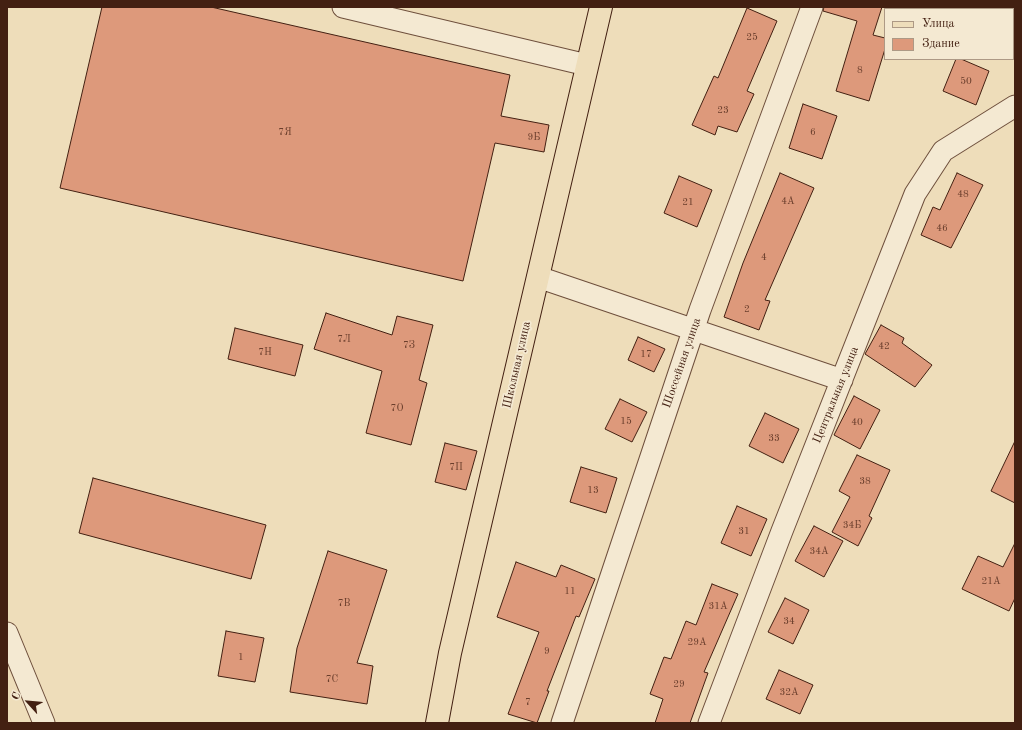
<!DOCTYPE html>
<meta charset="utf-8">
<style>
body{margin:0}
#map{position:relative;width:1022px;height:730px;overflow:hidden;background:#eeddba;font-family:"Old Standard TT",serif}
canvas{display:block}
.frame{position:absolute;inset:0;border:8px solid #432012;pointer-events:none}
.legend{position:absolute;left:884px;top:8px;width:130px;height:52px;box-sizing:border-box;background:#f4e9d2;border:1px solid #ad9985;margin:0;padding:5px 7px;list-style:none;font-size:12px;color:#432012}
.legend li{display:flex;align-items:center;gap:8px;height:20px}
.legend b{width:20px;border:1px solid #ad9985}
.north{position:absolute;left:8px;top:682px;width:40px;height:40px;-webkit-text-stroke:3px #f4e9d2;paint-order:stroke;rotate:297deg;font-size:11px;font-weight:700;line-height:16px;text-align:center;color:#432012}
.north::after{content:'';display:block;margin:auto;width:14px;height:18px;background:#432012;clip-path:polygon(50% 0,100% 100%,50% 72%,0 100%)}
</style>
<div id="map">
<canvas width="1022" height="730"></canvas>
<div class="frame"></div>
<ul class="legend">
<li><b style="height:5px;background:#eeddba"></b>Улица</li>
<li><b style="height:11px;background:#dd997b"></b>Здание</li>
</ul>
<div class="north">С</div>
</div>
<script>
const ctx = document.querySelector('canvas').getContext('2d');
ctx.lineJoin = 'round';
function fill(path, color) {
  ctx.fillStyle = color;
  ctx.fill(path, 'evenodd');
}
function poly(rows) {
  const path = new Path2D();
  for (const r of rows) {
    path.moveTo(r[0], r[1]);
    for (let i = 2; i < r.length; i += 2) path.lineTo(r[i], r[i + 1]);
  }
  return path;
}
function strokePath(path, color, width, dash) {
  ctx.strokeStyle = color;
  ctx.lineWidth = width;
  ctx.lineCap = dash ? 'butt' : 'round';
  ctx.setLineDash(dash || []);
  ctx.stroke(path);
}
function label(font, color, halo, rows, align = 'center') {
  ctx.font = font + ' "Old Standard TT",serif';
  ctx.lineWidth = 3.5;
  ctx.setLineDash([]);
  ctx.textBaseline = 'middle';
  ctx.strokeStyle = halo;
  ctx.fillStyle = color;
  for (const [text, x, y, turn = 0] of rows) {
    ctx.save();
    ctx.translate(x, y);
    ctx.rotate((+turn || 0) * Math.PI / 180);
    ctx.textAlign = isNaN(turn) ? turn : align;
    if (halo) ctx.strokeText(text, 0, 0);
    ctx.fillText(text, 0, 0);
    ctx.restore();
  }
}
const building = poly([
 [102,7,211,7,510,75,501,116,549,125,544,152,495,143,463,281,60,188,102,7],
 [824,7,882,7,873,35,885,38,885,49,869,101,836,91,857,21,823,11,824,7],
 [747,8,777,21,747,91,754,94,737,132,718,126,715,135,692,125,714,76,718,78,747,8],
 [956,59,961,59,989,71,976,105,943,91,956,59],
 [803,104,837,116,822,159,789,148,803,104],
 [780,173,814,188,765,300,770,301,759,330,724,317,743,263,780,173],
 [957,173,983,185,951,248,921,235,933,207,940,210,957,173],
 [679,176,712,190,697,227,664,213,679,176],
 [326,313,392,335,397,316,433,325,419,380,427,383,411,445,366,433,382,371,314,349,326,313],
 [881,325,904,338,902,343,932,365,915,387,865,354,881,325],
 [235,328,303,345,295,376,228,359,235,328],
 [638,337,665,349,654,372,628,360,638,337],
 [854,396,880,410,860,449,834,435,854,396],
 [620,399,647,412,632,442,605,429,620,399],
 [765,413,799,429,783,463,749,446,765,413],
 [1015,441,1015,503,991,491,1015,441],
 [445,443,477,451,466,490,435,482,445,443],
 [857,455,890,470,869,516,872,518,858,546,832,532,850,497,839,491,857,455],
 [581,467,617,478,606,513,570,502,581,467],
 [93,478,266,525,251,579,79,533,93,478],
 [737,506,767,519,751,556,721,543,737,506],
 [814,526,843,541,824,577,795,561,814,526],
 [1015,543,1015,598,1009,611,962,589,978,556,1003,567,1015,543],
 [328,551,387,570,357,663,373,666,367,704,290,692,297,648,328,551],
 [516,562,556,577,561,565,595,579,579,617,576,616,547,691,549,691,537,723,508,714,539,632,497,617,516,562],
 [712,584,738,594,704,672,708,673,690,723,655,723,663,699,650,694,664,657,671,659,686,621,696,625,712,584],
 [785,598,809,610,793,644,768,632,785,598],
 [226,631,264,638,255,682,218,676,226,631],
 [779,670,813,685,800,714,766,699,779,670]
]);
const street = poly([
 [343,7,587,65],
 [538,277,842,380],
 [7,633,44,723],
 [562,723,700,310,812,7],
 [709,723,782,531,915,194,943,151,1015,106]
]);
const primary = poly([
 [437,723,450,653,601,7]
]);
const numberNames = [
 ["25",752,37],
 ["8",860,70],
 ["50",966,81],
 ["23",723,110],
 ["7Я",285,132],
 ["6",813,132],
 ["9Б",534,137],
 ["48",963,194],
 ["4А",788,201],
 ["21",688,202],
 ["46",942,228],
 ["4",764,257],
 ["2",747,309],
 ["7Л",344,339],
 ["7З",409,345],
 ["42",884,346],
 ["7Н",265,352],
 ["17",646,354],
 ["7О",397,408],
 ["15",626,421],
 ["40",857,422],
 ["33",774,438],
 ["7П",456,467],
 ["38",865,481],
 ["13",593,490],
 ["34Б",852,525],
 ["31",744,531],
 ["34А",819,551],
 ["21А",991,581],
 ["11",570,591],
 ["7В",344,603],
 ["31А",718,606],
 ["34",789,621],
 ["29А",697,642],
 ["9",547,651],
 ["1",241,657],
 ["7С",332,679],
 ["29",679,684],
 ["32А",789,692],
 ["7",528,702]
];
const streetNames = [
 ["Шоссейная улица",682,363,-71],
 ["Школьная улица",517,365,-77],
 ["Центральная улица",836,395,-68]
];
fill(building, '#dd997b');
strokePath(building, '#432012', 1);
strokePath(street, '#6e4f3c', 23);
strokePath(primary, '#432012', 24);
strokePath(street, '#f4e9d2', 21);
strokePath(primary, '#eeddba', 22);
label('10px', '#6a3e2c', null, numberNames);
label('12px', '#432012', '#f4e9d2', streetNames);
</script>
